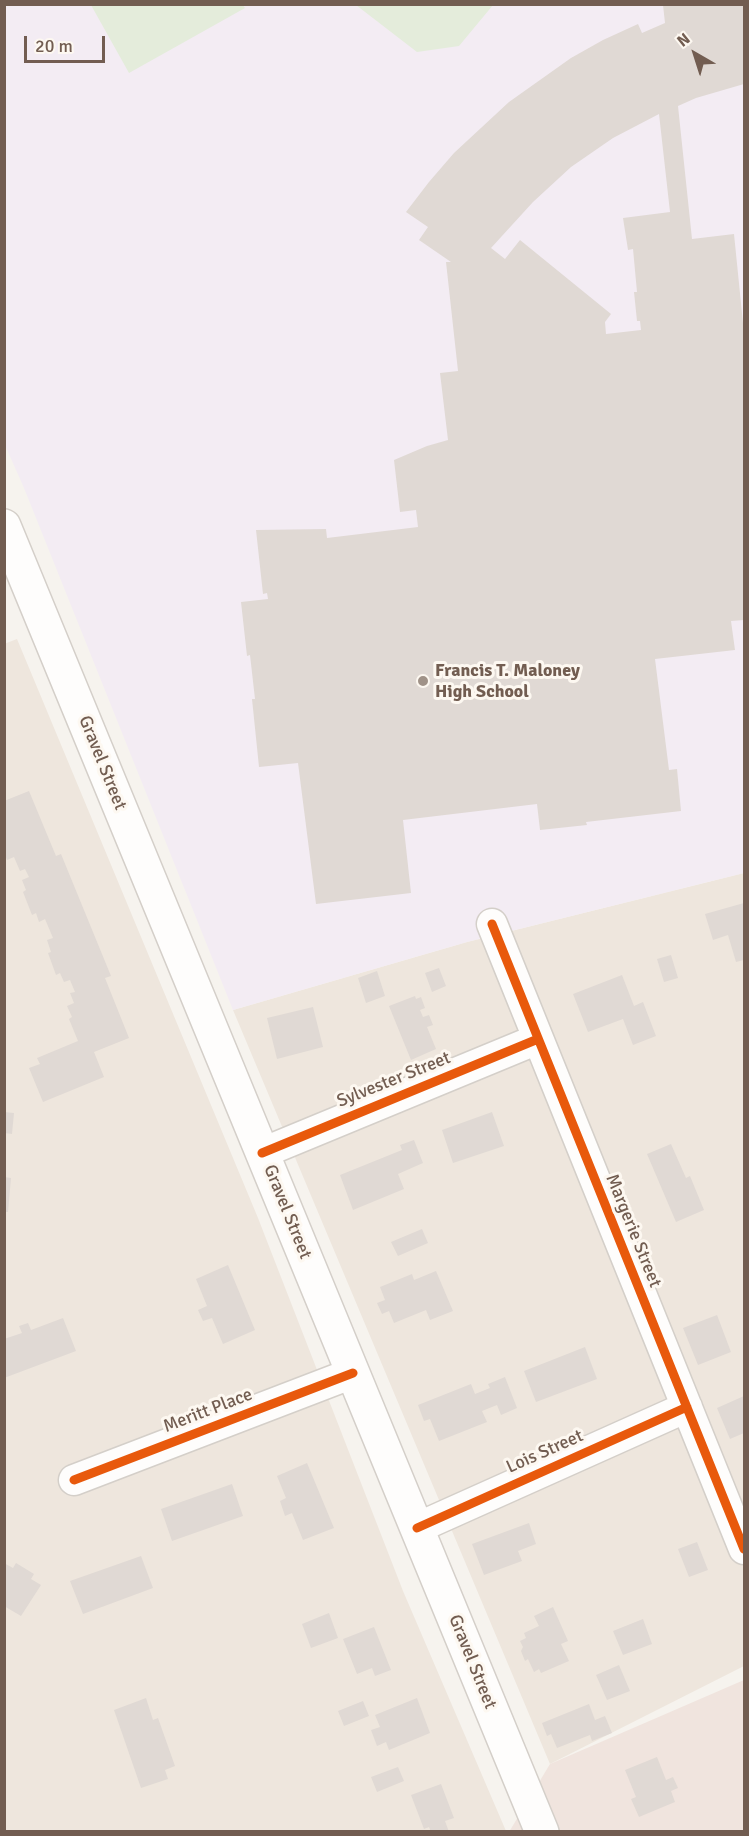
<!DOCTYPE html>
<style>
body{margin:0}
#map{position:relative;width:749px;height:1836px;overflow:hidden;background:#f6f3ee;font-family:Signika,sans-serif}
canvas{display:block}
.frame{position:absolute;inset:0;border:6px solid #725d51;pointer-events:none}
.north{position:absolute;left:665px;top:24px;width:60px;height:60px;-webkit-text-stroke:4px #fdf8f1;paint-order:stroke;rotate:321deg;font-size:16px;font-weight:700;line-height:24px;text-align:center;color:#725d51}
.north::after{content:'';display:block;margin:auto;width:21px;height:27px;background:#725d51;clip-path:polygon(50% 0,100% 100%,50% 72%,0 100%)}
.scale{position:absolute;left:24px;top:36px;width:81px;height:27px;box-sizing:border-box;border:3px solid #725d51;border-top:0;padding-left:8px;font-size:18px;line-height:21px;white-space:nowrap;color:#725d51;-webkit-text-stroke:4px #fdf8f1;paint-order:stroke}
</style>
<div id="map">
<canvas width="749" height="1836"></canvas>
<div class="frame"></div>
<div class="north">N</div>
<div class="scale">20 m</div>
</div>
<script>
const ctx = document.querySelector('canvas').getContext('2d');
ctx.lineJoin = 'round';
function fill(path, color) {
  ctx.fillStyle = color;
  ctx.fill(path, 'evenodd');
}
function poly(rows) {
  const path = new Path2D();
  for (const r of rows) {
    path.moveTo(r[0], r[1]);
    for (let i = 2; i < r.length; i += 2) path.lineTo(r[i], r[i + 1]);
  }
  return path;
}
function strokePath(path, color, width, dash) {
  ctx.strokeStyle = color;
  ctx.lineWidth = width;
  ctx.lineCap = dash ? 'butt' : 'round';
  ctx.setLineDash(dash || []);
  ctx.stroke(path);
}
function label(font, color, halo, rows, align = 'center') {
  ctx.font = font + ' Signika,sans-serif';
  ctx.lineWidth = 6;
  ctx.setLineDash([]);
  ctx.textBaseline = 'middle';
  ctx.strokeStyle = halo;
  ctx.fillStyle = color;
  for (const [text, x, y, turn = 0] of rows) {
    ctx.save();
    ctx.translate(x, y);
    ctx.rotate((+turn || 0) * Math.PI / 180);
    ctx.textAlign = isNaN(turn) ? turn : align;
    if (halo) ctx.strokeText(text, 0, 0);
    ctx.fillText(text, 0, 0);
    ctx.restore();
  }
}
const residential = poly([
 [17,639,258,1218,403,1591,506,1831,5,1832,4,644],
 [744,873,744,1666,550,1764,233,1010,467,942]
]);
const commercial = poly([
 [744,1680,744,1831,509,1832,550,1764]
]);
const education = poly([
 [4,5,744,5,744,873,467,942,233,1010,24,488,5,445]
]);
const green = poly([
 [242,4,245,8,129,73,91,5],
 [356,5,493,5,459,46,417,52]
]);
const building = poly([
 [663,5,744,5,744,84,696,98,678,106,692,239,734,234,744,333,744,620,731,621,735,650,655,659,669,770,677,769,681,811,586,822,587,825,540,830,537,804,403,820,411,893,316,904,298,763,259,767,252,699,255,699,250,655,247,656,241,602,268,599,267,593,263,594,256,530,326,529,327,538,418,527,416,510,400,512,394,460,427,446,448,440,440,373,458,371,446,262,451,262,419,240,428,227,406,212,429,182,454,153,509,102,571,58,603,40,638,24,642,33,665,23],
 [659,114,670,212,623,218,628,250,633,249,637,292,634,292,637,321,640,321,641,330,606,334,605,322,611,314,520,240,505,259,491,248,533,202,571,167,613,138],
 [29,791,56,856,61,854,111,976,105,978,129,1038,94,1052,104,1077,43,1102,29,1068,40,1064,37,1058,78,1041,69,1019,72,1017,67,1006,74,1003,70,993,75,992,70,980,64,982,60,973,56,975,48,953,51,952,47,940,53,938,45,919,39,922,36,913,32,915,23,892,26,890,22,880,29,877,25,869,20,871,14,857,7,860,4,852,4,801],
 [744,903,744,960,736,962,728,935,713,940,705,914],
 [671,955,678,978,664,982,657,959],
 [439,968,446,986,432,992,425,973],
 [377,971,385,996,366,1003,358,978],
 [622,975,634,1006,643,1002,656,1036,633,1045,623,1019,588,1032,573,994],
 [415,996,416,999,421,997,425,1008,420,1010,423,1017,429,1015,433,1025,427,1027,436,1049,411,1060,389,1006],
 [313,1007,323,1047,277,1059,267,1018],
 [4,1112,14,1113,12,1134,4,1133],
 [492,1112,504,1146,453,1163,442,1130],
 [414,1140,423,1163,398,1174,404,1189,353,1210,340,1175,402,1150,400,1145],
 [671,1144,686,1178,690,1176,704,1210,676,1222,647,1154],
 [4,1177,11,1178,8,1212,4,1212],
 [422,1229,428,1243,398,1256,391,1242],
 [228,1265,255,1330,223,1344,212,1318,203,1321,198,1310,207,1306,196,1279],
 [436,1271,453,1311,430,1320,426,1310,394,1323,389,1311,382,1314,377,1303,385,1300,380,1287,412,1274,414,1280],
 [717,1315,731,1352,698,1365,683,1328],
 [63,1318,76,1351,4,1378,4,1339,22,1333,19,1326,28,1323,31,1330],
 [585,1347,597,1379,536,1402,524,1371],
 [505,1377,517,1408,501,1415,497,1405,482,1411,487,1422,439,1441,430,1419,424,1421,418,1405,471,1384,475,1394,490,1388,488,1384],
 [744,1396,744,1433,730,1439,717,1408],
 [307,1463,334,1528,303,1540,292,1513,285,1516,280,1501,286,1498,277,1476],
 [232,1484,243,1516,172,1541,161,1509],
 [529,1523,536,1544,518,1551,522,1561,484,1575,472,1544],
 [697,1542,708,1570,689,1577,678,1549],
 [141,1556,153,1588,83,1614,70,1581],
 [4,1563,13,1568,16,1563,34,1574,31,1579,41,1585,21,1616,4,1606],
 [553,1607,568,1641,561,1644,569,1661,541,1673,539,1669,534,1672,528,1659,525,1661,521,1651,523,1647,520,1641,526,1638,524,1633,539,1626,534,1616],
 [329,1613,338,1638,311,1648,302,1624],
 [643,1619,652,1644,623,1655,613,1631],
 [374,1627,391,1670,375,1676,372,1668,357,1674,343,1639],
 [619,1665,630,1691,607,1700,596,1675],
 [146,1698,153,1720,158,1718,175,1766,165,1770,168,1779,141,1788,114,1710],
 [417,1698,430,1733,389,1750,386,1742,377,1746,371,1730,380,1727,375,1715],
 [363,1701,369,1716,344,1726,338,1711],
 [589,1704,595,1720,605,1716,612,1733,592,1741,590,1735,557,1748,551,1734,547,1736,542,1723],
 [657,1757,666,1780,673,1777,678,1788,671,1791,675,1802,639,1817,631,1799,636,1797,625,1770],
 [398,1767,404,1781,377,1792,371,1777],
 [441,1784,454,1818,445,1821,449,1832,431,1832,429,1827,424,1829,411,1795]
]);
const minor = poly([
 [492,924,744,1549],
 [262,1153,538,1039],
 [74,1480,353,1373],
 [417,1528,687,1407]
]);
const secondary = poly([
 [4,526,542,1832]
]);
const cycleway = poly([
 [492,924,744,1549],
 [262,1153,538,1039],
 [74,1480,353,1373],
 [417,1528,687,1407]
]);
const markers = [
 [423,681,6,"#a09288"]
];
const poiNames = [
 ["Francis T. Maloney",435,671],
 ["High School",435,692]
];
const streetNames = [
 ["Gravel Street",102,763,68],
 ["Sylvester Street",394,1080,-22],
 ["Gravel Street",287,1212,68],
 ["Margerie Street",633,1231,68],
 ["Meritt Place",208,1411,-21],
 ["Lois Street",545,1452,-24],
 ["Gravel Street",472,1662,68]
];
fill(residential, '#eee6dd');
fill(commercial, '#f0e4de');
fill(education, '#f3ecf3');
fill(green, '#e4ecdb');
fill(building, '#e0d9d4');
strokePath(minor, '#d4cfc9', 33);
strokePath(secondary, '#d4cfc9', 36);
strokePath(minor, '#fefdfc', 30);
strokePath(secondary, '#fefdfc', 33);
strokePath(cycleway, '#e8590c', 9);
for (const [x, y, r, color] of markers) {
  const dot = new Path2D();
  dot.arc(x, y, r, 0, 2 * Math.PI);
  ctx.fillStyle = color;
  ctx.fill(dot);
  strokePath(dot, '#fdf8f1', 2);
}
label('bold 18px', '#725d51', '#fdf8f1', poiNames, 'left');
label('18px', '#725d51', '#fdf8f1', streetNames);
</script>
